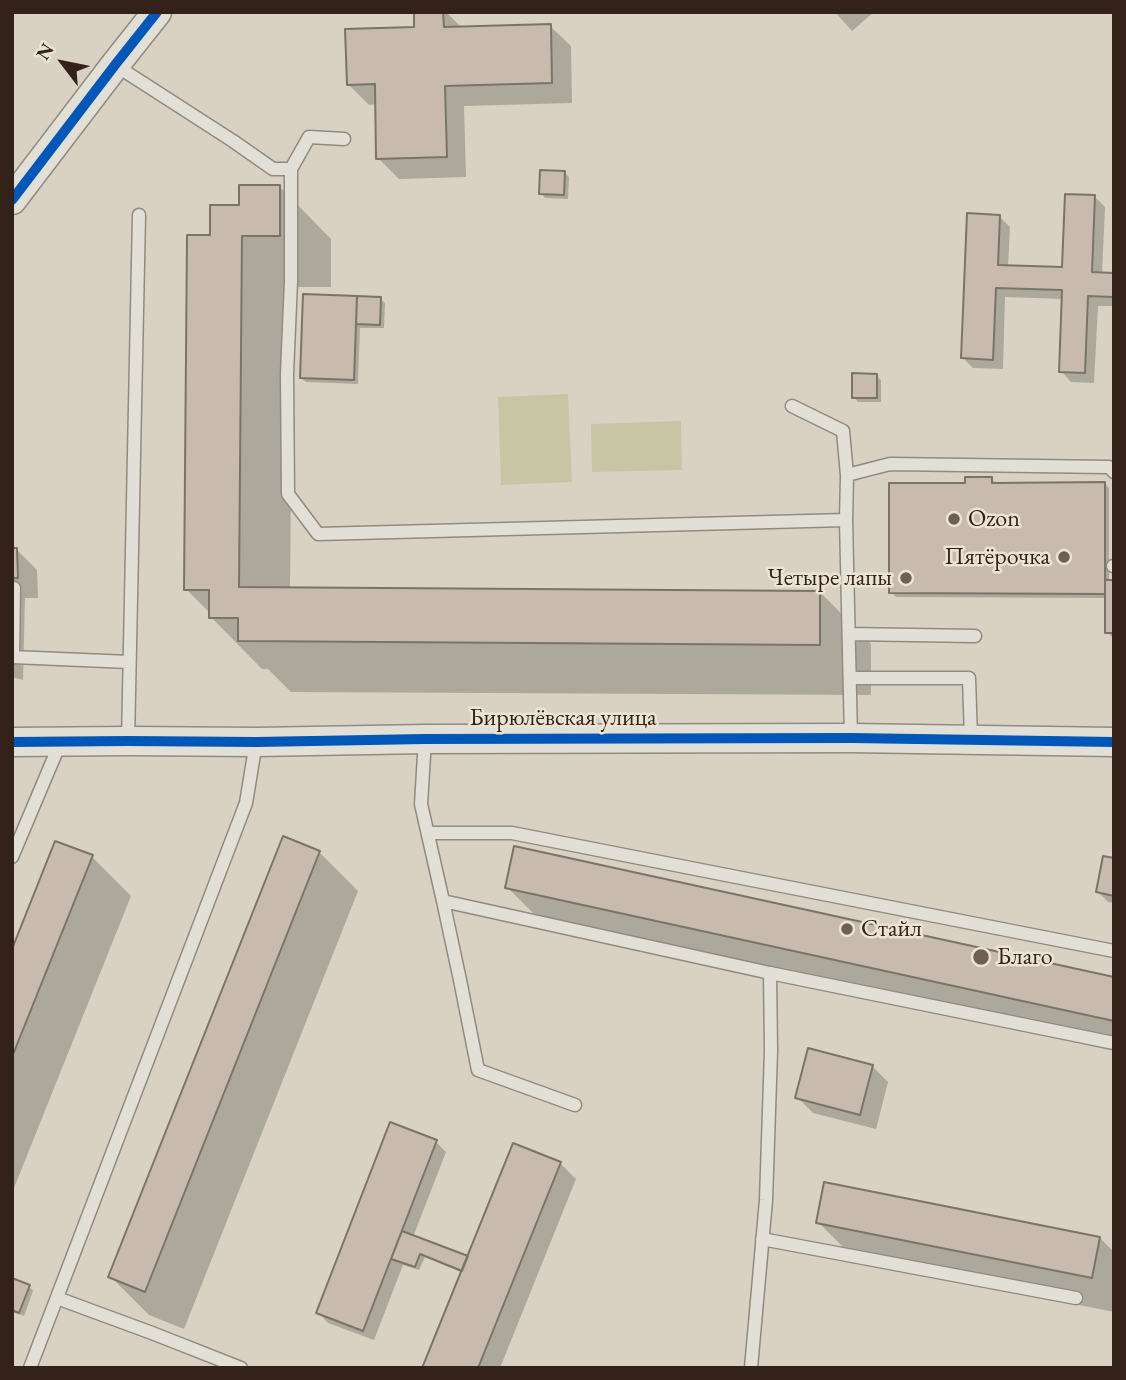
<!DOCTYPE html>
<meta charset="utf-8">
<style>
body{margin:0}
#map{position:relative;width:1126px;height:1380px;overflow:hidden;background:#d9d2c3;font-family:"EB Garamond",serif}
canvas{display:block}
.frame{position:absolute;inset:0;border:14px solid #34211a;pointer-events:none}
.north{position:absolute;left:28px;top:28px;width:70px;height:70px;-webkit-text-stroke:5px #ece4d3;paint-order:stroke;rotate:302deg;font-size:19px;font-weight:700;line-height:28px;text-align:center;color:#34211a}
.north::after{content:'';display:block;margin:auto;width:24px;height:32px;background:#34211a;clip-path:polygon(50% 0,100% 100%,50% 72%,0 100%)}
</style>
<div id="map">
<canvas width="1126" height="1380"></canvas>
<div class="frame"></div>
<div class="north">N</div>
</div>
<script>
const ctx = document.querySelector('canvas').getContext('2d');
ctx.lineJoin = 'round';
function fill(path, color) {
  ctx.fillStyle = color;
  ctx.fill(path, 'evenodd');
}
function poly(rows) {
  const path = new Path2D();
  for (const r of rows) {
    path.moveTo(r[0], r[1]);
    for (let i = 2; i < r.length; i += 2) path.lineTo(r[i], r[i + 1]);
  }
  return path;
}
function strokePath(path, color, width, dash) {
  ctx.strokeStyle = color;
  ctx.lineWidth = width;
  ctx.lineCap = dash ? 'butt' : 'round';
  ctx.setLineDash(dash || []);
  ctx.stroke(path);
}
function label(font, color, halo, rows, align = 'center') {
  ctx.font = font + ' "EB Garamond",serif';
  ctx.lineWidth = 5;
  ctx.setLineDash([]);
  ctx.textBaseline = 'middle';
  ctx.strokeStyle = halo;
  ctx.fillStyle = color;
  for (const [text, x, y, turn = 0] of rows) {
    ctx.save();
    ctx.translate(x, y);
    ctx.rotate((+turn || 0) * Math.PI / 180);
    ctx.textAlign = isNaN(turn) ? turn : align;
    if (halo) ctx.strokeText(text, 0, 0);
    ctx.fillText(text, 0, 0);
    ctx.restore();
  }
}
const green = poly([
 [568,394,572,482,501,485,498,397],
 [681,421,682,470,592,472,591,424]
]);
const shadow = poly([
 [415,12,446,12,462,28,550,26,571,46,572,103,464,106,466,177,399,179,378,158,377,104,369,105,348,84,416,29],
 [835,12,874,12,852,31],
 [564,172,569,177,568,199,545,198,541,193],
 [280,187,331,239,331,287,293,287,290,589,820,592,871,644,871,695,291,692,268,669,262,669,211,617,211,614,186,589,212,237,240,207],
 [1095,197,1105,207,1102,274,1114,275,1114,306,1098,306,1094,383,1071,382,1061,371,1063,299,1005,297,1003,369,973,368,963,358,999,216,1010,227,1008,267,1064,269],
 [380,299,385,303,384,328,360,328,358,384,306,382,301,378],
 [876,376,881,380,881,402,858,402,854,397],
 [991,479,997,484,1105,484,1109,488,1109,582,1114,582,1114,639,1107,632,1107,598,896,597,891,592,967,484],
 [12,548,16,549,37,570,38,598,25,598,23,680,12,677],
 [319,852,358,891,184,1329,149,1315,110,1276],
 [92,857,131,896,12,1193,12,954],
 [1114,860,1114,903,1108,902,1098,892],
 [507,887,1114,979,1114,1051,546,926],
 [872,1066,888,1082,876,1129,813,1113,797,1097],
 [436,1142,446,1152,413,1237,469,1258,560,1163,576,1179,500,1368,424,1368,463,1273,425,1257,419,1270,403,1265,374,1340,328,1323,318,1312],
 [818,1222,1100,1238,1114,1252,1114,1312,857,1261],
 [12,1280,29,1286,33,1291,24,1316,12,1312]
]);
const building = poly([
 [414,12,443,12,444,27,551,24,552,83,445,86,447,157,376,159,375,84,347,85,345,29,414,27,414,12],
 [540,170,565,171,564,195,539,194,540,170],
 [239,185,280,185,280,236,242,236,239,587,820,591,820,645,238,641,238,618,209,618,209,590,184,590,187,235,210,235,210,205,239,205,239,185],
 [1065,194,1095,195,1092,272,1114,273,1114,297,1088,296,1085,373,1059,372,1062,290,996,288,993,360,961,358,967,213,1000,215,998,265,1062,267,1065,194],
 [303,294,357,296,354,380,300,378,303,294],
 [357,296,381,297,380,325,356,324,357,296],
 [852,373,877,374,877,398,852,398,852,373],
 [965,477,992,477,992,483,1105,482,1105,594,889,593,889,483,965,483,965,477],
 [12,548,17,548,18,578,12,578,12,548],
 [1105,580,1114,580,1114,633,1105,633,1105,580],
 [283,836,320,851,145,1292,108,1277,283,836],
 [55,841,93,855,12,1057,12,949,55,841],
 [514,846,1114,977,1114,1021,505,888,514,846],
 [1103,856,1114,858,1114,896,1096,892,1103,856],
 [808,1048,873,1065,860,1115,795,1098,808,1048],
 [390,1122,437,1140,363,1331,316,1313,390,1122],
 [513,1143,561,1162,478,1368,422,1368,513,1143],
 [824,1182,1100,1237,1092,1278,816,1223,824,1182],
 [402,1231,468,1256,462,1271,420,1254,415,1267,391,1259,402,1231],
 [12,1278,30,1285,19,1313,12,1310,12,1278]
]);
const service = poly([
 [115,65,233,141,273,169,291,169,291,281,287,374,288,494,318,534,846,520,851,738],
 [291,169,309,137,344,139],
 [792,406,843,431,847,475,846,520],
 [847,475,890,464,1109,467,1114,472],
 [1113,566,1114,566],
 [14,588,13,657,129,662],
 [849,634,975,636],
 [850,678,969,678,971,739],
 [425,739,421,804,443,901,770,973,771,1051,766,1200,751,1368],
 [128,741,139,215],
 [428,833,512,833,1114,951],
 [12,857,61,741],
 [443,901,460,980,478,1070,575,1105],
 [770,973,1114,1043],
 [762,1239,1076,1298],
 [57,1298,152,1333,241,1368],
 [30,1368,246,803,256,742]
]);
const tertiary = poly([
 [12,200,115,65,157,12],
 [12,742,128,741,256,742,425,739,851,738,1114,742]
]);
const cycleway = poly([
 [12,200,115,65,157,12],
 [12,742,128,741,256,742,425,739,851,738,1114,742]
]);
const markers = [
 [954,519,7,"#6e5f55"],
 [1064,557,7,"#6e5f55"],
 [906,578,7,"#6e5f55"],
 [847,929,7,"#6e5f55"],
 [981,957,9,"#6e5f55"]
];
const poiNames = [
 ["Ozon",968,519],
 ["Пятёрочка",1050,557,"right"],
 ["Четыре лапы",892,578,"right"],
 ["Стайл",861,929],
 ["Благо",997,957]
];
const streetNames = [
 ["Бирюлёвская улица",563,718]
];
fill(green, '#c8c5a4');
fill(shadow, '#0003');
fill(building, '#c8bbae');
strokePath(building, '#7a736a', 2);
strokePath(service, '#918a81', 15);
strokePath(tertiary, '#918a81', 31);
strokePath(service, '#e2dfd7', 12);
strokePath(tertiary, '#e2dfd7', 28);
strokePath(cycleway, '#0057b8', 10);
for (const [x, y, r, color] of markers) {
  const dot = new Path2D();
  dot.arc(x, y, r, 0, 2 * Math.PI);
  ctx.fillStyle = color;
  ctx.fill(dot);
  strokePath(dot, '#ece4d3', 2.5);
}
label('24px', '#34211a', '#ece4d3', poiNames, 'left');
label('24px', '#34211a', '#ece4d3', streetNames);
</script>
